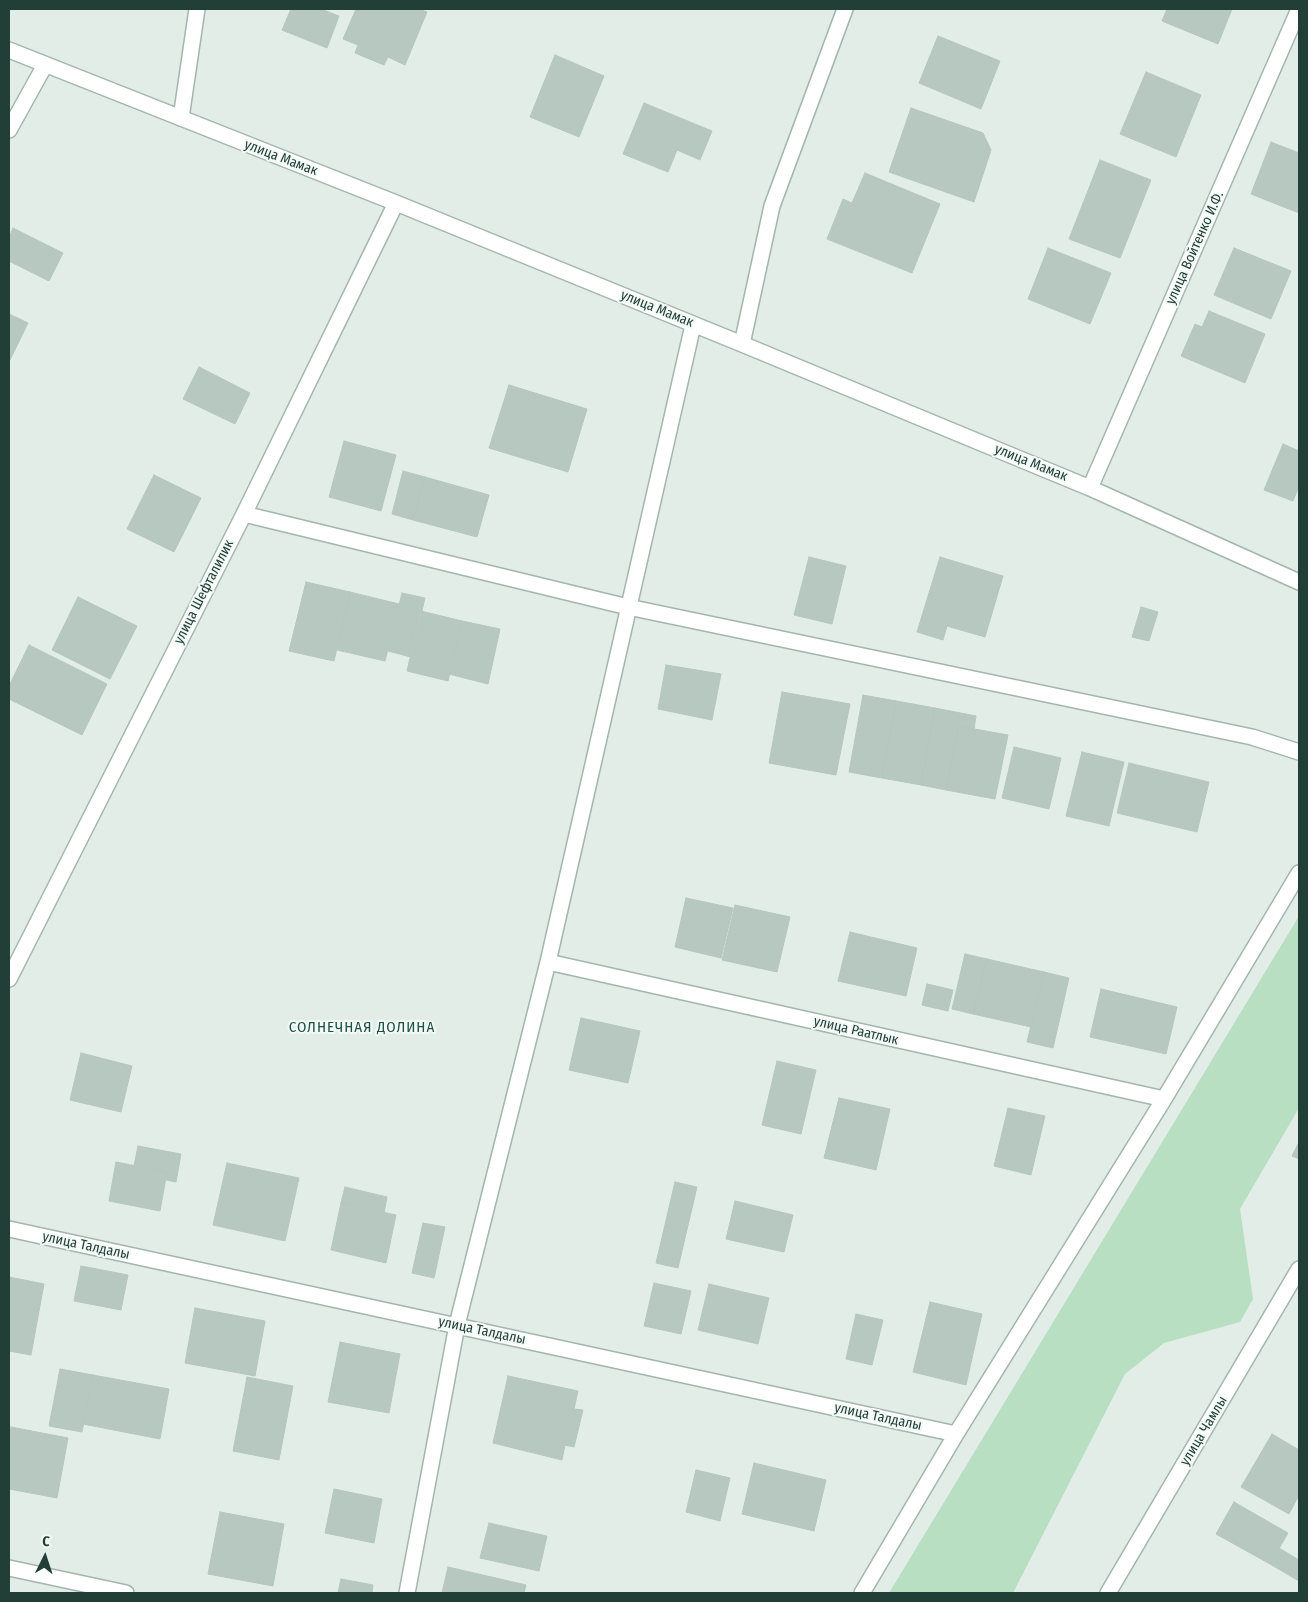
<!DOCTYPE html>
<meta charset="utf-8">
<style>
body{margin:0}
#map{position:relative;width:1308px;height:1602px;overflow:hidden;background:#e2ede8;font-family:"Fira Sans Condensed",sans-serif}
canvas{display:block}
.frame{position:absolute;inset:0;border:10px solid #213f37;pointer-events:none}
.north{position:absolute;left:20px;top:1532px;width:50px;height:50px;-webkit-text-stroke:4px #f3f9f6;paint-order:stroke;rotate:4deg;font-size:14px;font-weight:700;line-height:20px;text-align:center;color:#213f37}
.north::after{content:'';display:block;margin:auto;width:18px;height:22px;background:#213f37;clip-path:polygon(50% 0,100% 100%,50% 72%,0 100%)}
</style>
<div id="map">
<canvas width="1308" height="1602"></canvas>
<div class="frame"></div>
<div class="north">С</div>
</div>
<script>
const ctx = document.querySelector('canvas').getContext('2d');
ctx.lineJoin = 'round';
function fill(path, color) {
  ctx.fillStyle = color;
  ctx.fill(path, 'evenodd');
}
function poly(rows) {
  const path = new Path2D();
  for (const r of rows) {
    path.moveTo(r[0], r[1]);
    for (let i = 2; i < r.length; i += 2) path.lineTo(r[i], r[i + 1]);
  }
  return path;
}
function strokePath(path, color, width, dash) {
  ctx.strokeStyle = color;
  ctx.lineWidth = width;
  ctx.lineCap = dash ? 'butt' : 'round';
  ctx.setLineDash(dash || []);
  ctx.stroke(path);
}
function label(font, color, halo, rows, align = 'center') {
  ctx.font = font + ' "Fira Sans Condensed",sans-serif';
  ctx.lineWidth = 4;
  ctx.setLineDash([]);
  ctx.textBaseline = 'middle';
  ctx.strokeStyle = halo;
  ctx.fillStyle = color;
  for (const [text, x, y, turn = 0] of rows) {
    ctx.save();
    ctx.translate(x, y);
    ctx.rotate((+turn || 0) * Math.PI / 180);
    ctx.textAlign = isNaN(turn) ? turn : align;
    if (halo) ctx.strokeText(text, 0, 0);
    ctx.fillText(text, 0, 0);
    ctx.restore();
  }
}
const green = poly([
 [1299,916,1299,1108,1240,1209,1253,1299,1240,1322,1164,1343,1125,1374,1013,1593,889,1593]
]);
const building = poly([
 [291,9,321,9,339,16,327,48,282,30,291,9],
 [356,9,419,9,427,12,405,65,388,57,384,65,355,53,358,45,343,39,356,9],
 [1167,9,1232,9,1218,44,1162,21,1167,9],
 [938,36,1000,61,981,109,919,83,938,36],
 [555,55,604,76,579,137,530,117,555,55],
 [1146,72,1201,95,1176,157,1120,134,1146,72],
 [644,103,712,131,700,160,677,150,668,172,623,154,644,103],
 [911,108,983,133,991,150,974,202,889,172,911,108],
 [1271,142,1299,153,1299,213,1251,194,1271,142],
 [1100,160,1151,180,1120,258,1069,239,1100,160],
 [865,173,940,204,912,273,827,239,843,199,852,203,865,173],
 [13,228,63,253,49,281,9,261,9,238,13,228],
 [1048,248,1111,273,1090,324,1028,299,1048,248],
 [1234,248,1291,271,1271,319,1214,295,1234,248],
 [1209,311,1265,334,1245,383,1181,356,1195,324,1202,327,1209,311],
 [9,314,28,323,9,362,9,314],
 [199,367,250,393,235,424,183,399,199,367],
 [509,385,587,409,568,472,489,448,509,385],
 [344,441,396,455,381,511,329,497,344,441],
 [1283,444,1299,451,1299,486,1293,501,1264,490,1283,444],
 [403,471,425,477,413,520,392,514,403,471],
 [154,475,201,498,174,552,127,529,154,475],
 [425,477,489,495,477,537,413,520,425,477],
 [809,557,846,566,832,624,794,615,809,557],
 [940,557,1003,576,985,637,947,626,943,640,917,632,940,557],
 [306,582,350,592,334,661,289,651,306,582],
 [350,592,399,604,385,661,337,650,350,592],
 [402,593,425,598,411,657,388,651,402,593],
 [78,597,137,626,110,679,52,650,78,597],
 [1141,607,1158,612,1149,641,1132,637,1141,607],
 [421,611,462,621,448,681,407,671,421,611],
 [462,621,500,629,488,684,449,674,462,621],
 [29,645,107,684,82,735,9,699,9,686,29,645],
 [666,665,721,674,712,720,658,709,666,665],
 [782,692,850,704,836,775,769,763,782,692],
 [863,695,896,701,882,778,849,772,863,695],
 [896,701,935,708,921,785,882,778,896,701],
 [935,708,976,716,974,729,958,726,946,790,921,785,935,708],
 [958,726,1008,735,995,799,946,790,958,726],
 [1014,747,1061,758,1049,809,1002,798,1014,747],
 [1082,752,1124,762,1109,826,1066,816,1082,752],
 [1129,763,1209,782,1197,832,1117,813,1129,763],
 [686,898,733,908,721,958,675,947,686,898],
 [735,905,790,917,777,972,722,960,735,905],
 [850,932,917,948,906,996,838,981,850,932],
 [965,954,987,959,973,1014,952,1009,965,954],
 [987,959,1044,972,1031,1027,973,1014,987,959],
 [1044,972,1069,978,1053,1048,1027,1042,1044,972],
 [927,984,953,990,948,1011,922,1005,927,984],
 [1101,989,1177,1007,1166,1054,1090,1037,1101,989],
 [581,1018,640,1031,628,1083,569,1070,581,1018],
 [81,1053,132,1066,121,1112,70,1100,81,1053],
 [777,1061,816,1070,801,1134,762,1125,777,1061],
 [839,1098,890,1109,876,1170,824,1158,839,1098],
 [1008,1108,1045,1116,1031,1175,994,1166,1008,1108],
 [1299,1142,1299,1159,1292,1156,1299,1142],
 [138,1146,181,1154,176,1182,166,1180,167,1172,134,1166,138,1146],
 [116,1162,167,1172,160,1211,109,1201,116,1162],
 [227,1163,299,1178,285,1241,213,1225,227,1163],
 [675,1182,697,1187,678,1268,656,1263,675,1182],
 [345,1187,387,1197,384,1213,341,1203,345,1187],
 [735,1201,793,1215,784,1252,726,1239,735,1201],
 [341,1203,396,1215,386,1263,331,1250,341,1203],
 [423,1223,445,1227,434,1278,412,1273,423,1223],
 [81,1266,128,1275,121,1310,74,1301,81,1266],
 [9,1277,44,1284,31,1355,9,1351,9,1277],
 [654,1283,691,1291,681,1334,644,1326,654,1283],
 [709,1284,769,1298,758,1344,698,1330,709,1284],
 [930,1302,982,1314,966,1385,913,1372,930,1302],
 [195,1308,265,1321,255,1376,185,1363,195,1308],
 [856,1314,883,1320,872,1365,846,1359,856,1314],
 [340,1342,400,1354,389,1413,328,1402,340,1342],
 [60,1369,93,1375,82,1432,49,1426,60,1369],
 [93,1375,169,1389,160,1439,83,1424,93,1375],
 [508,1376,578,1391,574,1409,583,1410,574,1447,565,1445,562,1460,493,1443,508,1376],
 [247,1377,293,1386,279,1460,233,1451,247,1377],
 [11,1427,68,1438,57,1498,9,1489,9,1441,11,1427],
 [1272,1434,1299,1450,1299,1495,1289,1514,1241,1487,1272,1434],
 [754,1463,826,1480,814,1531,742,1514,754,1463],
 [696,1470,730,1478,720,1521,686,1512,696,1470],
 [334,1489,382,1499,374,1543,325,1533,334,1489],
 [1234,1502,1288,1533,1270,1564,1216,1534,1234,1502],
 [220,1512,284,1524,273,1586,208,1574,220,1512],
 [489,1523,547,1536,539,1571,480,1558,489,1523],
 [1279,1548,1299,1560,1299,1581,1270,1564,1279,1548],
 [448,1567,526,1585,524,1593,442,1593,448,1567],
 [341,1579,373,1585,372,1593,338,1593,341,1579]
]);
const service = poly([
 [181,118,197,9]
]);
const minor = poly([
 [9,50,396,203,742,344,1090,488,1299,582],
 [9,130,45,65],
 [742,344,772,206,845,9],
 [1090,488,1299,9],
 [244,514,628,607,1252,737,1299,752],
 [548,962,1164,1099],
 [9,979,244,514,396,203],
 [9,1229,956,1434],
 [9,1568,126,1593],
 [407,1593,457,1325,548,962,693,325],
 [862,1593,956,1434,1164,1099,1299,873],
 [1108,1593,1299,1269]
]);
const streetNames = [
 ["улица Мамак",281,158,21],
 ["улица Войтенко И.Ф.",1195,248,-66],
 ["улица Мамак",657,309,22],
 ["улица Мамак",1031,463,22],
 ["улица Шефталилик",204,592,-63],
 ["улица Раатлык",856,1031,13],
 ["улица Талдалы",86,1246,12],
 ["улица Талдалы",482,1331,12],
 ["улица Талдалы",878,1417,12],
 ["улица Чамлы",1204,1431,-59]
];
const neighbourhoodNames = [
 ["СОЛНЕЧНАЯ ДОЛИНА",362,1028]
];
fill(green, '#b9dfc3');
fill(building, '#b7c8c1');
strokePath(building, '#b4c7bf', 1);
strokePath(service, '#a4b5af', 18);
strokePath(minor, '#a4b5af', 18);
strokePath(service, '#fff', 15);
strokePath(minor, '#fff', 15);
label('14px', '#213f37', '#f3f9f6', streetNames);
ctx.letterSpacing = '1px';
label('15px', '#1b5245', '#f3f9f6', neighbourhoodNames);
ctx.letterSpacing = '0px';
</script>
